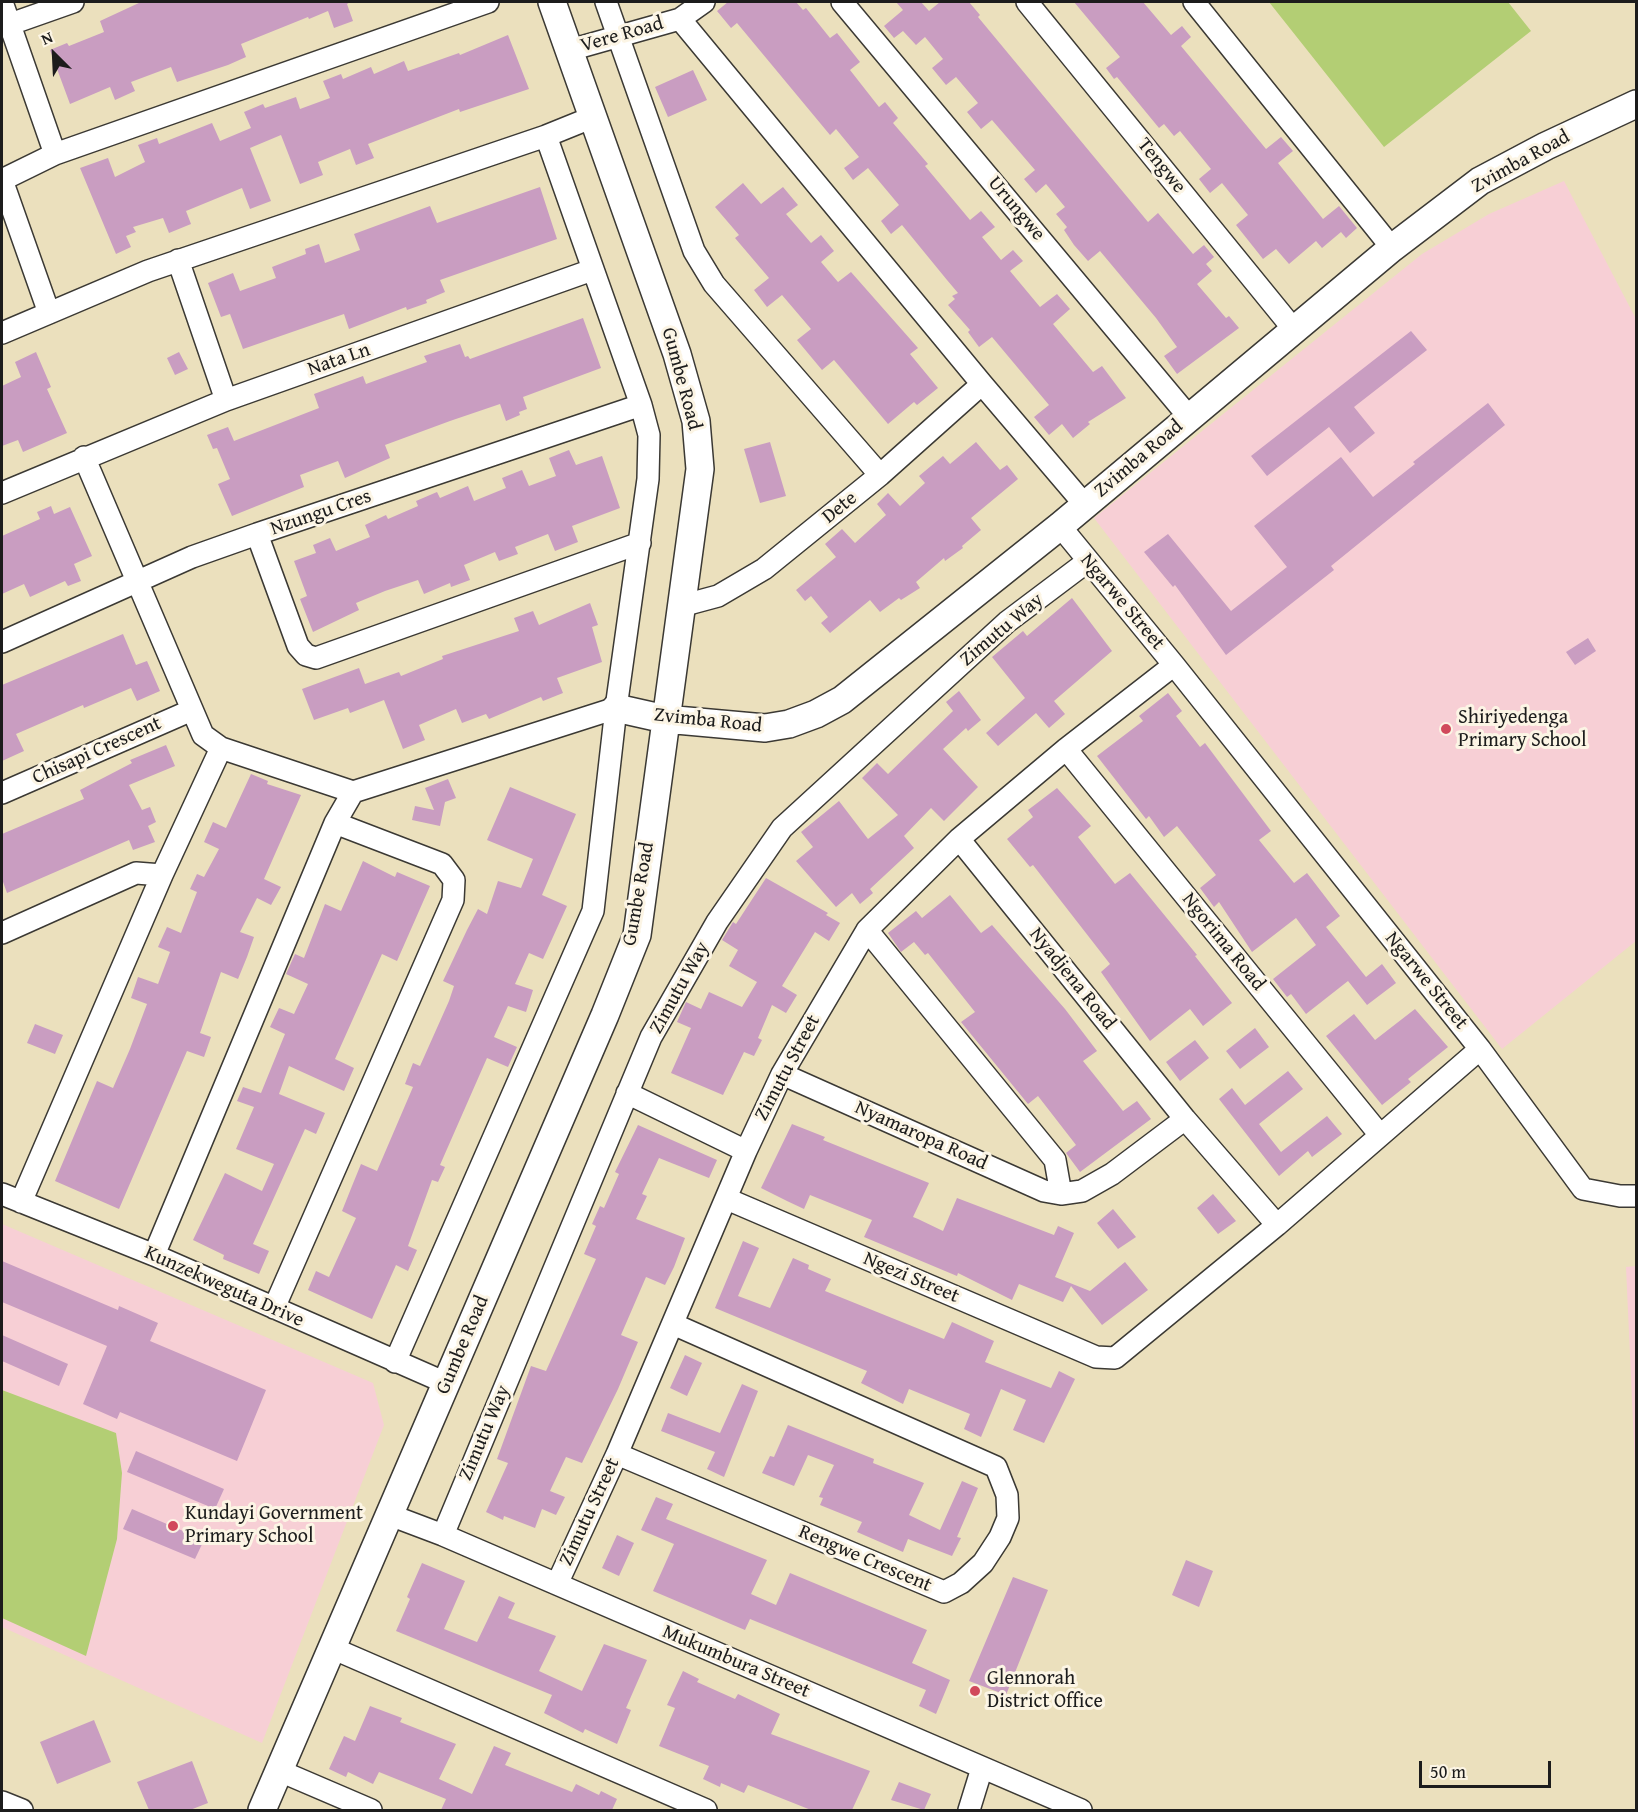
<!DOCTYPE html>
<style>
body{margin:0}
#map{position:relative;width:1638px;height:1812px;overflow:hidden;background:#ebe0bd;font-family:"Gentium Book Plus",serif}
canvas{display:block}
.frame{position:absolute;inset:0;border:3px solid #1c1c1c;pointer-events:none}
.north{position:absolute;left:24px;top:24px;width:60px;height:60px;-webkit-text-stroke:4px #fcf5e5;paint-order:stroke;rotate:336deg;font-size:16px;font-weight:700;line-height:24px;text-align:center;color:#1c1c1c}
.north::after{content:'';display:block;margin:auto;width:21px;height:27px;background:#1c1c1c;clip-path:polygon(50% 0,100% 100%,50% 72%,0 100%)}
.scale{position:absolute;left:1419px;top:1761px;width:132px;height:27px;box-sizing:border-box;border:3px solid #1c1c1c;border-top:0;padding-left:8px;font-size:18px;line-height:21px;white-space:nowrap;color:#1c1c1c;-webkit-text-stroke:4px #fcf5e5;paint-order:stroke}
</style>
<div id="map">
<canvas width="1638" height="1812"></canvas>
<div class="frame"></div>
<div class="north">N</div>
<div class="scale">50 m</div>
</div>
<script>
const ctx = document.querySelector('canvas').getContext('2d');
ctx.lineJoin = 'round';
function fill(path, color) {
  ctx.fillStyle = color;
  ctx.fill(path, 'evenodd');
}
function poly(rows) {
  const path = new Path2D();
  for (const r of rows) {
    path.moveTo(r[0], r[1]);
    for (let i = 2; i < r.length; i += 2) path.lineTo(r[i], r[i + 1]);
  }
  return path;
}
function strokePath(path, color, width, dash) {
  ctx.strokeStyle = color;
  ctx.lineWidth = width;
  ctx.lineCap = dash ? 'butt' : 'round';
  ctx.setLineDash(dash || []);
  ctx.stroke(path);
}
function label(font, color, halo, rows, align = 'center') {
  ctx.font = font + ' "Gentium Book Plus",serif';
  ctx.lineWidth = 6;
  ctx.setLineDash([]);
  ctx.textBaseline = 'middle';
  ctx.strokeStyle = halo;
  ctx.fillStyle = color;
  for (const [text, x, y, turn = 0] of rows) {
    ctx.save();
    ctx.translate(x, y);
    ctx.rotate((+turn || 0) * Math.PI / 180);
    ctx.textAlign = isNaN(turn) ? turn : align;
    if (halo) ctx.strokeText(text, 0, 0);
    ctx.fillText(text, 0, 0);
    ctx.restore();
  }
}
const built = poly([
 [1564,181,1636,319,1636,941,1502,1049,1094,518,1422,254,1489,214],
 [2,1224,373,1383,384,1425,262,1743,2,1627],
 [1636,1266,1636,1488,1626,1267]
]);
const green = poly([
 [1269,2,1508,2,1531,31,1384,147],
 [2,1390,116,1433,122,1473,117,1539,86,1656,2,1618]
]);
const building = poly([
 [141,2,350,2,347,4,353,21,334,28,328,11,309,19,308,17,241,44,246,57,228,65,177,82,171,67,131,82,135,91,115,100,110,87,70,104,50,50,67,43,69,46,104,32,100,21],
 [728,2,796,2,803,10,806,8,830,38,837,33,860,62,850,70,879,107,885,102,898,118,893,123,928,164,925,166,970,220,981,211,995,227,982,237,1001,260,1013,250,1023,261,1010,271,1040,307,1057,294,1070,309,1053,324,1093,372,1102,366,1126,398,1088,422,1090,424,1073,438,1062,424,1049,435,1034,417,1049,405,992,337,979,347,968,332,970,330,948,305,955,299,952,296,958,293,947,280,902,225,891,234,881,221,899,205,868,168,853,180,844,168,859,157,836,129,830,135,737,23,731,28,717,11],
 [896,2,921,2,929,11,940,2,969,2,980,15,978,17,1148,222,1158,213,1193,254,1204,245,1214,257,1206,264,1212,271,1197,284,1226,318,1229,316,1239,328,1177,374,1164,356,1177,347,1156,318,1100,251,1088,261,1074,245,1064,230,1067,227,1056,214,1065,207,1046,184,1036,193,1024,179,1035,170,992,120,981,129,967,112,978,103,956,77,946,85,932,68,943,59,925,37,916,45,903,31,894,38,884,26,903,10],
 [1074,2,1143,2,1171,35,1182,26,1191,37,1181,46,1266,149,1281,137,1293,151,1278,163,1323,219,1339,206,1357,228,1346,238,1341,232,1322,248,1316,241,1289,264,1276,249,1263,259,1236,225,1248,215,1222,183,1210,193,1199,179,1211,169,1180,131,1174,136,1164,124,1159,128,1117,77,1114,79,1106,68,1120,57],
 [508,35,529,89,460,112,459,109,368,144,374,158,356,165,350,149,318,162,323,175,300,184,281,135,250,148,271,201,250,209,242,188,186,211,191,224,169,233,163,218,133,227,136,232,126,236,131,247,116,254,80,168,108,158,115,177,145,162,138,145,157,138,159,144,212,123,220,141,251,128,244,112,263,104,265,108,296,97,300,109,330,98,323,81,341,74,343,79,371,67,374,74,404,61,408,71,459,53,460,55],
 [693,70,707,100,668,117,655,87],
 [743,183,761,204,783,187,798,205,786,214,811,243,821,235,834,251,821,262,838,282,851,272,918,348,910,354,938,388,917,405,914,402,888,424,834,360,822,370,797,340,811,329,782,295,767,307,754,290,769,278,735,238,739,235,715,207],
 [540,187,557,239,440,280,445,292,426,300,427,303,407,310,406,307,349,329,344,314,243,349,230,314,221,317,208,283,233,273,240,291,276,278,272,267,306,254,305,249,319,244,325,263,360,250,354,234,430,206,437,223],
 [583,318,601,368,523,397,527,409,519,412,520,415,506,421,500,404,450,421,385,445,390,458,345,478,338,461,300,475,304,487,232,516,218,484,230,479,217,448,213,449,207,435,228,427,234,441,319,408,314,394,363,376,366,384,427,362,424,356,460,344,465,357,468,356,470,359],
 [1411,331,1427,350,1354,407,1375,433,1350,453,1329,427,1267,476,1251,456],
 [36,352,51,387,47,389,67,433,23,452,18,440,2,446,2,386,21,377,15,362],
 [179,352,188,369,175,375,167,358],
 [1488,403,1505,425,1331,566,1334,570,1226,655,1175,585,1173,587,1144,552,1168,534,1231,611,1287,567,1254,526,1341,457,1373,497,1415,464,1413,462],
 [770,442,786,496,760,503,744,449],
 [976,442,1000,470,1007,465,1018,479,971,518,981,530,962,546,963,548,945,561,944,558,916,582,920,588,901,600,899,598,880,612,870,600,830,633,821,623,828,617,811,596,805,601,796,590,836,557,825,544,842,529,855,543,886,515,877,504,888,493,900,506,925,483,919,476,943,456,950,464],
 [569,450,576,465,602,456,620,508,572,526,578,542,555,551,548,534,515,547,518,554,499,561,495,552,464,565,470,580,451,587,450,583,424,594,418,580,385,591,356,603,359,610,313,632,300,599,307,596,294,561,316,553,313,545,330,538,336,551,370,537,365,525,386,515,388,519,418,506,416,501,437,492,440,498,468,486,474,501,506,488,502,478,522,470,529,486,556,476,549,458],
 [51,506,54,514,70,507,92,556,74,564,81,581,68,586,65,581,30,597,24,584,2,594,2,536,40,519,37,512],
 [1072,598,1112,651,1054,701,1065,714,1049,728,1036,713,998,746,986,733,1025,698,992,657,1023,631,1027,636],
 [590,603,598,625,592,627,602,662,557,678,563,693,543,701,541,697,489,719,486,714,462,723,456,709,419,725,425,740,403,749,384,700,350,713,348,708,314,720,302,689,359,668,365,684,399,672,401,676,443,659,442,656,519,631,514,618,533,611,539,625],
 [123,634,136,665,147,661,160,691,137,701,131,688,84,708,83,705,16,734,24,751,2,761,2,685],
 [1588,638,1596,651,1575,665,1566,652],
 [959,691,981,720,968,731,966,728,943,749,978,787,944,821,931,808,904,836,914,848,870,889,873,893,860,904,852,893,836,907,796,861,813,847,801,832,839,801,868,839,898,815,862,778,877,763,888,774,953,711,946,702],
 [1168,693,1182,711,1176,716,1200,747,1205,743,1271,831,1259,840,1294,883,1307,873,1340,916,1326,927,1366,977,1382,964,1396,983,1367,1005,1348,981,1306,1014,1291,994,1287,997,1273,979,1316,945,1296,918,1252,952,1219,902,1214,907,1200,888,1216,875,1177,826,1164,837,1149,816,1146,819,1097,756,1143,721,1139,716],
 [166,745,175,766,129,785,142,810,150,807,156,822,148,826,155,842,133,850,129,840,7,893,2,879,2,834,84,799,80,790,132,763,130,760],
 [251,774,268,781,267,784,301,795,264,879,281,887,271,905,257,898,240,932,254,937,247,957,238,979,221,972,200,1033,211,1037,204,1057,187,1051,119,1209,55,1181,97,1081,113,1088,130,1049,147,1004,131,998,138,977,158,984,170,952,158,947,167,927,181,933,197,892,190,889,197,874,204,877,219,849,204,842,213,822,226,828],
 [448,779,456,798,445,802,440,826,412,820,415,806,434,810,425,788],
 [510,787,576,814,542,895,567,906,543,959,529,953,515,984,533,990,526,1012,508,1006,494,1037,517,1047,508,1067,487,1058,440,1165,445,1167,438,1182,432,1180,408,1246,417,1250,408,1271,396,1265,372,1319,308,1290,316,1271,329,1277,356,1218,342,1211,352,1186,361,1164,377,1171,413,1087,405,1084,413,1063,420,1066,449,1001,454,986,443,981,467,930,478,909,487,914,498,881,521,888,533,859,487,840],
 [1057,788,1091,826,1078,837,1115,884,1130,873,1197,955,1195,956,1232,1003,1203,1026,1190,1009,1150,1041,1101,972,1110,964,1033,865,1030,867,1007,839,1033,817,1028,810],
 [363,861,395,877,397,872,430,886,397,961,382,954,335,1059,354,1068,344,1091,289,1066,279,1094,325,1113,316,1134,305,1129,253,1244,269,1251,259,1274,223,1259,224,1255,193,1240,225,1173,262,1191,274,1164,236,1149,254,1107,237,1101,243,1087,261,1093,285,1034,270,1027,279,1008,294,1014,308,984,286,974,295,954,304,958,325,904,341,911],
 [766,878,828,913,826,915,840,923,829,941,815,932,782,986,797,995,786,1013,772,1005,758,1038,762,1040,754,1056,744,1052,723,1095,671,1073,691,1028,677,1022,686,1002,701,1009,709,992,742,1007,757,982,729,966,738,950,722,940,733,922,736,924],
 [950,895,981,933,992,925,1065,1009,1097,1051,1083,1061,1123,1111,1137,1101,1151,1119,1080,1172,1066,1153,1076,1145,1038,1096,1028,1104,961,1022,975,1012,928,953,925,955,914,942,901,952,888,933,916,911,922,918],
 [1415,1009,1448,1047,1408,1079,1411,1082,1382,1105,1326,1036,1354,1014,1375,1040],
 [35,1024,63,1035,55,1054,27,1043],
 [1255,1028,1269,1047,1240,1069,1226,1051],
 [1195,1040,1209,1058,1180,1081,1166,1062],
 [1288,1071,1303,1089,1259,1124,1281,1152,1327,1116,1342,1134,1312,1157,1308,1151,1279,1176,1219,1099,1232,1088,1245,1105],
 [792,1124,825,1137,823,1140,929,1183,913,1217,918,1219,943,1231,957,1198,1054,1235,1058,1226,1074,1233,1055,1277,1090,1291,1125,1262,1148,1290,1102,1325,1071,1286,1063,1302,1019,1284,1012,1300,958,1273,957,1276,864,1237,872,1220,810,1195,804,1209,787,1201,761,1188],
 [638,1125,717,1160,709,1178,659,1158,642,1194,647,1196,636,1219,685,1238,674,1267,665,1285,646,1277,621,1335,638,1342,618,1389,582,1463,566,1457,550,1491,565,1497,556,1515,542,1509,535,1528,504,1516,503,1520,486,1512,508,1463,497,1459,531,1366,546,1371,576,1304,596,1259,584,1254,596,1226,592,1224,600,1206,604,1208,619,1174,615,1172],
 [1213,1194,1236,1221,1218,1234,1197,1208],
 [1113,1209,1136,1237,1118,1249,1097,1223],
 [743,1241,759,1248,738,1296,770,1308,793,1258,809,1265,808,1269,831,1279,825,1291,944,1339,952,1322,994,1341,985,1362,1051,1388,1059,1371,1075,1379,1044,1443,1013,1430,1026,1400,1001,1389,981,1437,964,1429,970,1414,909,1389,903,1404,861,1383,867,1371,715,1308],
 [2,1261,118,1310,119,1306,158,1323,150,1341,266,1390,237,1461,120,1412,117,1419,83,1404,107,1346,2,1302],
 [2,1335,68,1364,59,1386,2,1361],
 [685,1355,702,1363,687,1396,670,1388],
 [742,1384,758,1391,724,1477,707,1469,715,1452,661,1431,668,1413,720,1433],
 [788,1425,874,1459,873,1463,924,1483,909,1515,940,1530,962,1481,978,1488,957,1537,961,1538,952,1556,908,1539,903,1552,857,1532,862,1522,820,1505,823,1498,819,1497,834,1465,808,1455,794,1486,762,1473,770,1456,774,1457],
 [136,1451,224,1489,215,1509,127,1472],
 [656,1497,673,1504,666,1519,767,1560,751,1594,776,1605,790,1573,927,1630,912,1663,950,1680,936,1714,919,1706,926,1690,750,1619,745,1630,653,1591,674,1544,641,1530],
 [132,1509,204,1540,195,1559,123,1529],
 [617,1535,634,1543,619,1576,602,1568],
 [1186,1560,1213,1571,1199,1607,1172,1595],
 [422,1563,465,1581,444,1629,477,1642,499,1596,515,1603,508,1618,556,1636,539,1671,582,1691,604,1644,647,1660,626,1708,631,1710,617,1744,585,1729,583,1733,544,1713,552,1695,396,1631,410,1599,407,1597],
 [1013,1577,1048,1590,1006,1695,969,1681],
 [683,1671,699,1679,697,1682,735,1699,738,1694,780,1714,771,1734,870,1771,852,1810,811,1810,748,1785,744,1793,721,1783,720,1787,703,1779,709,1766,659,1746,675,1708,667,1705],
 [370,1706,402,1718,400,1722,456,1744,439,1779,472,1794,494,1746,511,1753,505,1765,572,1792,576,1784,599,1795,601,1791,617,1799,612,1810,441,1810,446,1799,379,1772,373,1784,348,1772,346,1777,329,1769,344,1736,355,1741],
 [94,1720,111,1762,57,1784,40,1742],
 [192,1761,208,1803,190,1810,149,1810,137,1782],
 [899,1782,931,1794,924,1810,891,1800]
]);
const minor = poly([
 [2,2,55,154],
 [606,2,694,251,714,284,880,475],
 [842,2,1189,417],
 [1027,2,1295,331],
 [1194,2,1392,248],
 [680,19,982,384,1085,505],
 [2,27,73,2],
 [570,50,680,19,704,2],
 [178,260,226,400],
 [49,313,2,180,55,154,488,2],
 [2,333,148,271,546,136,593,117],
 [84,457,203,735,221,748,353,792],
 [2,493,226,400,592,270],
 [1060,526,1174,665,1480,1049,1583,1189,1620,1196,1636,1196],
 [640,543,316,658,306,655,298,646,257,534,641,405],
 [681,606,718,596,764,569,880,475,982,384],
 [2,642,192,557,257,534],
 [1066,749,1380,1135],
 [2,793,192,710],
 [959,839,1185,1119,1277,1225],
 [867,930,1055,1160,1061,1194],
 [2,933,136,873,162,875],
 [782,1074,1044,1191,1061,1194,1082,1191,1112,1174,1185,1119],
 [627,1093,746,1151],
 [2,1194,154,1255,446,1383],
 [727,1199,1096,1357,1115,1358,1277,1225,1480,1049],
 [21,1202,162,875,221,748],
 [154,1255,335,823,353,792,616,708],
 [274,1308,453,900,454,880,442,864,335,823],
 [395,1362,593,911,616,708,648,479,649,435,641,405,546,136],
 [617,1454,944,1592,961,1583,983,1563,1000,1537,1008,1518,1007,1495,996,1467,673,1324],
 [390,1515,443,1535,1081,1810],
 [443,1535,651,1037,717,922,782,828,1007,622,1088,561],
 [557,1584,617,1454,746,1151,782,1074,867,930,959,839,1066,749,1174,665],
 [332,1648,706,1810],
 [280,1771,371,1810],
 [2,1802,22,1810],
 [969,1810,982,1768]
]);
const tertiary = poly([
 [616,708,665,719,765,728,789,724,816,714,842,700,1060,526,1392,248,1480,181,1546,146,1636,104],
 [262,1810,605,1015,637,935,700,469,696,421,677,354,552,2]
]);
const markers = [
 [1446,729,6,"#d1495b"],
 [173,1526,6,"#d1495b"],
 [975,1691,6,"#d1495b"]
];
const streetNames = [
 ["Vere Road",622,35,-16],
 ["Zvimba Road",1521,162,-29],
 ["Tengwe",1161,166,51],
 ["Urungwe",1016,209,50],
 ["Nata Ln",339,360,-19],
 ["Gumbe Road",681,379,75],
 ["Zvimba Road",1139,459,-40],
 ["Dete",840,508,-39],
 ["Nzungu Cres",321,513,-19],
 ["Ngarwe Street",1122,602,50],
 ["Zimutu Way",1002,630,-40],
 ["Zvimba Road",708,721,6],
 ["Chisapi Crescent",97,751,-24],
 ["Gumbe Road",639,894,-80],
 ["Ngorima Road",1223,942,51],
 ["Nyadjena Road",1072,979,51],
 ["Ngarwe Street",1426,981,51],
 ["Zimutu Way",680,988,-61],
 ["Zimutu Street",788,1068,-62],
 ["Nyamaropa Road",921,1136,24],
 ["Ngezi Street",911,1278,23],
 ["Kunzekweguta Drive",224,1287,24],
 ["Gumbe Road",463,1345,-67],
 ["Zimutu Way",485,1433,-67],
 ["Zimutu Street",590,1512,-65],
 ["Rengwe Crescent",865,1559,23],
 ["Mukumbura Street",736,1662,23]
];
const poiNames = [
 ["Shiriyedenga",1458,718],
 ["Primary School",1458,741],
 ["Kundayi Government",185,1514],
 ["Primary School",185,1537],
 ["Glennorah",987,1679],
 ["District Office",987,1702]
];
fill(built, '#f7cfd5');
fill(green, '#b3ce74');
fill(building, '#c99dc1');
strokePath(minor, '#3b3934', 24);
strokePath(tertiary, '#3b3934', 30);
strokePath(minor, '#fff', 21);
strokePath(tertiary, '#fff', 27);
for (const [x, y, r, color] of markers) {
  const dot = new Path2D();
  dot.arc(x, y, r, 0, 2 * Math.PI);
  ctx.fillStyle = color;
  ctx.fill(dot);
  strokePath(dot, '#fcf5e5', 2);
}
label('20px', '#1c1c1c', '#fcf5e5', streetNames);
label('20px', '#1c1c1c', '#fcf5e5', poiNames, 'left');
</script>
